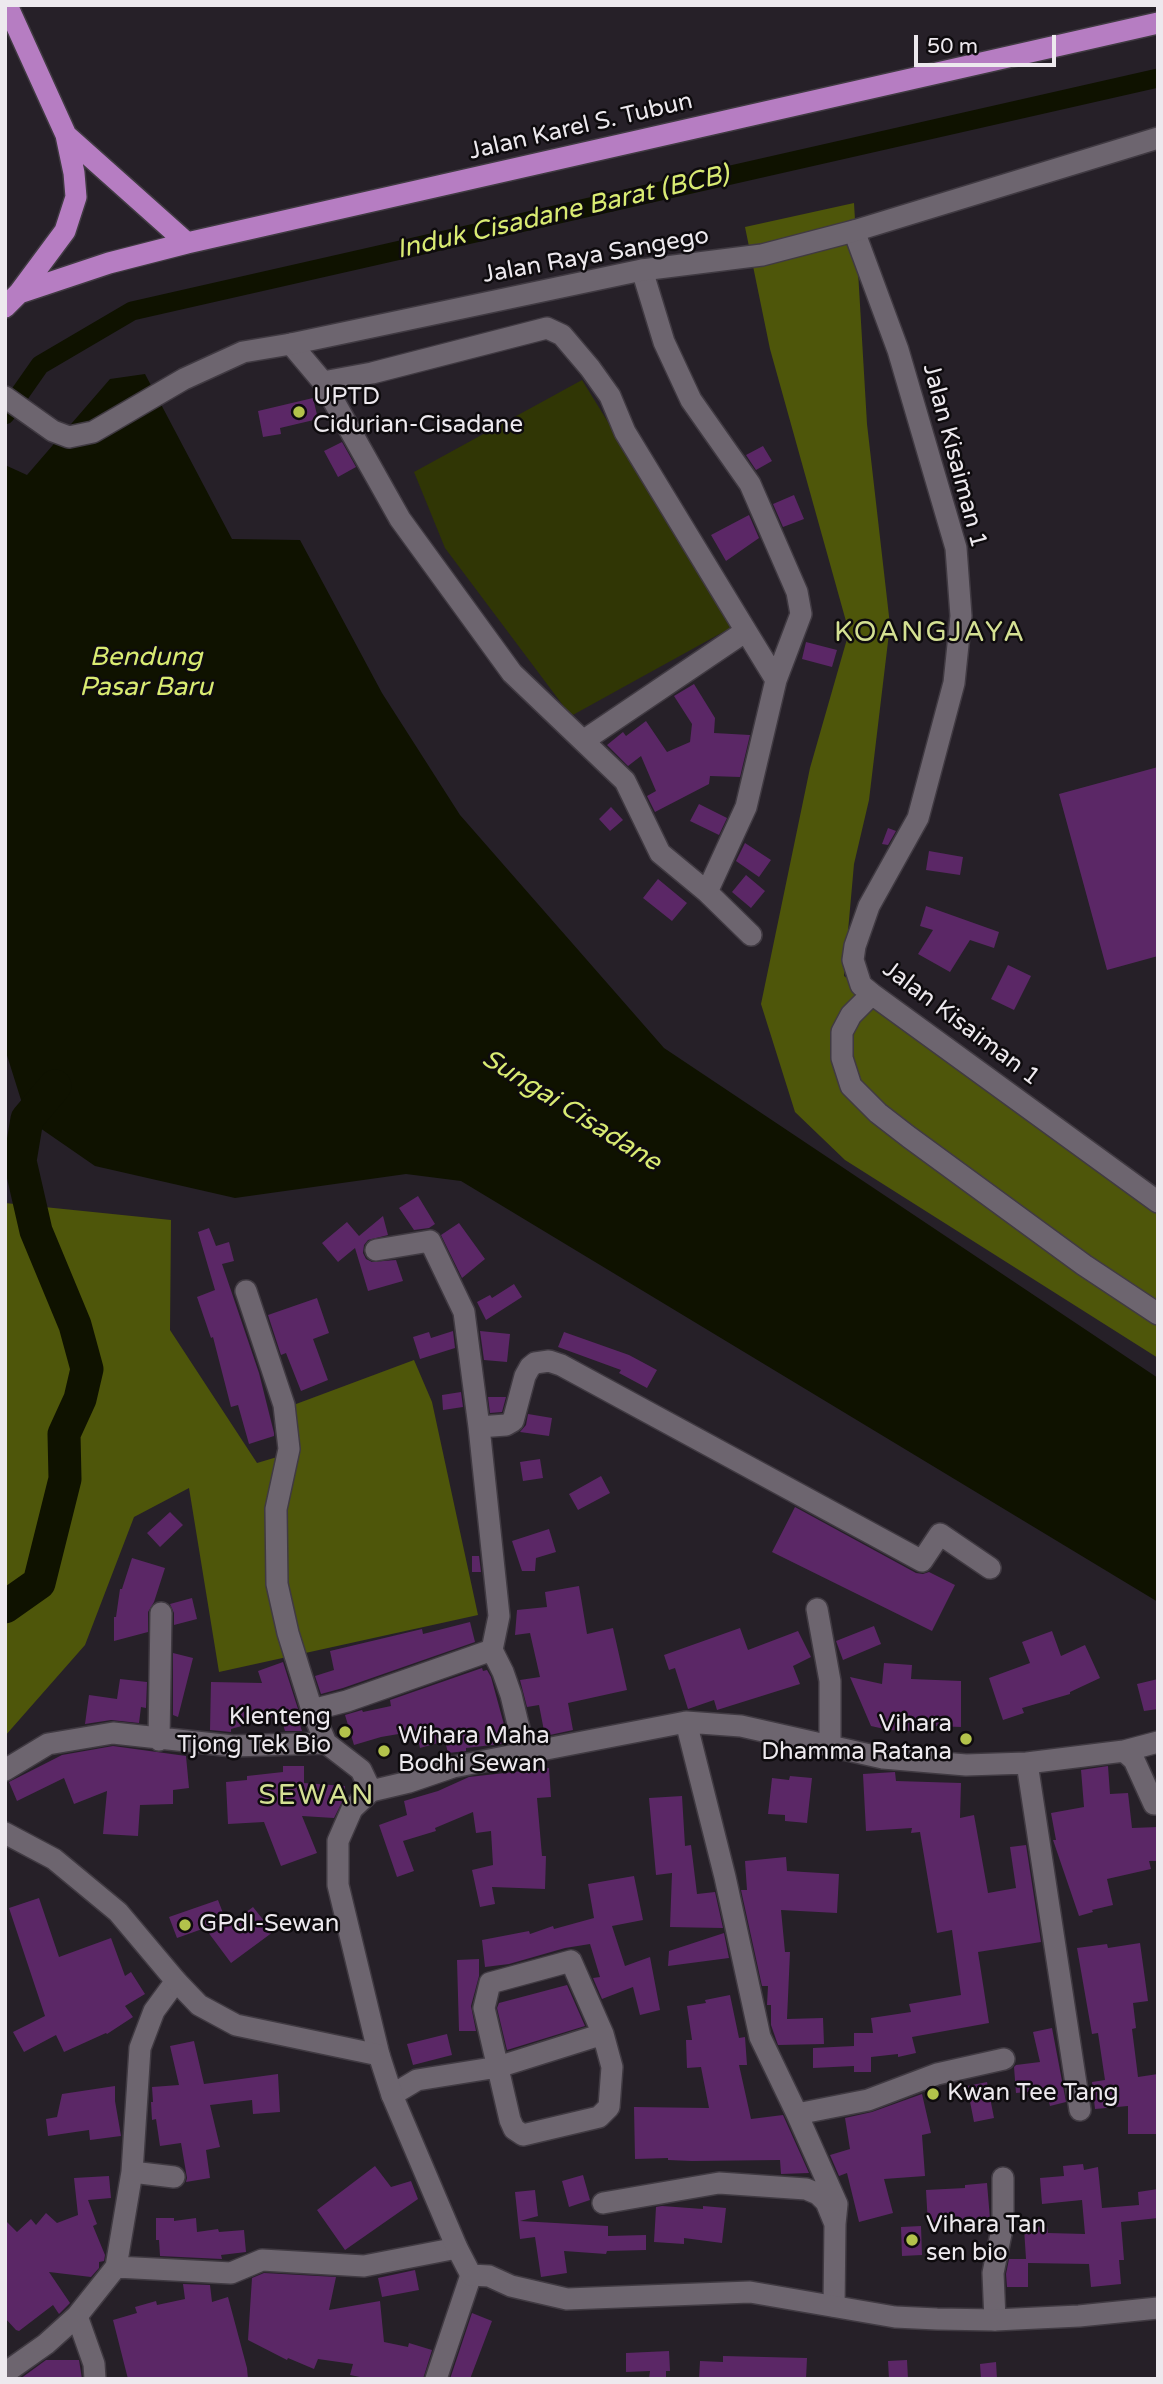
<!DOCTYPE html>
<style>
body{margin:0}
#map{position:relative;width:1163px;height:2384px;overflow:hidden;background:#262028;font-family:"Varela Round",sans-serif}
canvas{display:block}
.frame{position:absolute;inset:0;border:7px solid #ede9ee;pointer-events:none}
.scale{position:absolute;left:914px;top:35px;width:142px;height:32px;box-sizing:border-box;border:4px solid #ede9ee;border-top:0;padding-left:9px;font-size:21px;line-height:24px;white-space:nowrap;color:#ede9ee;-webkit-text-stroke:5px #0e0b0e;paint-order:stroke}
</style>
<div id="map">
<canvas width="1163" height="2384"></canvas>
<div class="frame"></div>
<div class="scale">50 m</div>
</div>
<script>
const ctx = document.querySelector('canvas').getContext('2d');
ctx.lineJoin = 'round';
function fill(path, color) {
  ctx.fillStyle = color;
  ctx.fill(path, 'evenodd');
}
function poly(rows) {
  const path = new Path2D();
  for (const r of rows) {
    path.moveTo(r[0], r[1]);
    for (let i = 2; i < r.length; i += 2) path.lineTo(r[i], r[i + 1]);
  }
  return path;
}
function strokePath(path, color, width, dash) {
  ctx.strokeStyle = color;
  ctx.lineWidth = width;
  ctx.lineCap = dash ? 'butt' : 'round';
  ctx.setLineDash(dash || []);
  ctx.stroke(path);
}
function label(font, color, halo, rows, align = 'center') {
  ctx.font = font + ' "Varela Round",sans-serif';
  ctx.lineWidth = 5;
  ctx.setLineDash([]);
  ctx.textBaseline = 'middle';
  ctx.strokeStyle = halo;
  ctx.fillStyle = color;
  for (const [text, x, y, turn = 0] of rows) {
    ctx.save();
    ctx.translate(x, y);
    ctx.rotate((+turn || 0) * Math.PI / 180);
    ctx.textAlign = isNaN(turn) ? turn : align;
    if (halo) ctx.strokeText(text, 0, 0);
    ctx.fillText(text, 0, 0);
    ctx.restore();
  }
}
const green = poly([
 [582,380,734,626,571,716,445,548,414,472]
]);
const forest = poly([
 [854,203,867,424,890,625,869,800,854,864,844,976,1158,1201,1158,1358,845,1160,795,1112,761,1004,810,768,849,632,770,349,745,227],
 [5,1203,171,1220,170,1330,257,1463,294,1452,280,1410,414,1360,432,1402,478,1615,219,1672,189,1488,134,1517,85,1645,5,1736]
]);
const water = poly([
 [145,374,232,539,300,540,382,693,460,815,664,1048,1158,1378,1158,1602,461,1181,406,1174,235,1198,95,1166,27,1119,5,1049,5,465,27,475,110,379]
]);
const canal = poly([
 [5,415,40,365,132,311,1158,78]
]);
const river = poly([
 [5,1607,39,1583,65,1479,64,1434,80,1399,87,1369,75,1325,36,1231,20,1161,27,1119,55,1086]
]);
const building = poly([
 [313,398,318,419,280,428,281,434,263,437,258,411],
 [342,442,356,467,338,477,324,451],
 [763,446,772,461,756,470,746,455],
 [794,495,804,519,783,527,773,504],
 [749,515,759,538,726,561,711,535],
 [806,642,837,650,832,667,802,659],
 [694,684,715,718,714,733,750,735,740,777,710,776,709,784,655,812,647,796,656,791,641,756,628,766,607,745,623,732,626,736,646,721,667,752,690,742,692,724,674,696],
 [1158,767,1158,956,1107,970,1059,794],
 [699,804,727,818,719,835,690,821],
 [611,807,623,820,610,831,599,819],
 [888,828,896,831,888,845,882,844],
 [745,843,771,860,759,877,736,861],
 [929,851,963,857,960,875,926,870],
 [746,875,765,891,751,908,732,892],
 [658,879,687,903,672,921,643,898],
 [926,906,999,932,994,948,970,940,950,972,918,954,933,930,920,926],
 [1008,965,1031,976,1014,1010,991,999],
 [418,1196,435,1224,429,1228,414,1230,399,1208],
 [383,1216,388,1235,368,1240,364,1245,363,1253,366,1259,372,1262,396,1260,403,1281,368,1291,355,1248,338,1262,322,1243,347,1222,359,1236],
 [459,1223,485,1259,462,1278,441,1235],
 [209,1228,216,1246,229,1242,234,1261,222,1264,259,1373,274,1433,274,1436,249,1444,238,1405,231,1407,213,1337,211,1338,197,1297,215,1290,198,1232],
 [514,1284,522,1297,486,1320,477,1302,490,1295,492,1298],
 [317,1298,329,1333,313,1339,328,1380,301,1391,286,1353,281,1355,268,1315],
 [453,1331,455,1348,420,1359,413,1337,429,1332,431,1338],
 [480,1331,510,1334,507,1362,484,1360],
 [564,1332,629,1355,657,1370,647,1388,619,1373,621,1370,558,1347],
 [461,1392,463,1407,443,1410,442,1395],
 [488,1397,506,1397,502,1412,490,1413],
 [528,1414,552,1418,549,1436,520,1432,526,1425],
 [540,1459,543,1478,523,1481,520,1462],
 [601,1476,610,1493,578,1510,569,1494],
 [795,1507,916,1573,923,1574,929,1572,955,1585,932,1631,772,1552],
 [170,1512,183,1525,160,1547,147,1533],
 [549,1529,556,1552,536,1558,535,1571,522,1571,512,1541],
 [472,1556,479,1556,481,1572,472,1572],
 [132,1558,165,1568,154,1602,148,1612,148,1632,114,1641,114,1617,116,1617,120,1589,122,1589],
 [579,1586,587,1634,613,1628,627,1690,568,1703,573,1730,545,1736,539,1705,527,1707,520,1680,540,1677,530,1633,515,1635,517,1610,547,1607,545,1592],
 [192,1598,197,1619,174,1625,174,1613,170,1604],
 [470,1622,475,1642,343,1688,321,1694,315,1676,334,1670,330,1651,422,1629,423,1634],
 [874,1626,881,1644,843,1660,836,1641],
 [740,1628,748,1650,798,1631,811,1657,793,1666,800,1684,717,1710,714,1700,688,1709,675,1668,669,1670,664,1655],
 [1052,1631,1061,1656,1085,1645,1100,1678,1070,1692,1070,1694,1022,1708,1024,1713,1003,1720,989,1678,1030,1663,1022,1642],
 [173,1653,193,1658,178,1717,173,1715],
 [283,1662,299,1712,296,1713,302,1731,285,1731,280,1715,231,1729,231,1732,210,1730,211,1682,262,1683,258,1671],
 [884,1663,912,1665,911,1679,961,1681,961,1727,934,1726,934,1732,889,1730,871,1726,850,1677,882,1684],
 [482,1668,483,1671,487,1670,491,1677,509,1743,466,1748,466,1751,448,1753,445,1741,420,1748,416,1731,381,1737,354,1745,345,1715,362,1710,363,1712,391,1706,390,1700],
 [120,1679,147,1682,146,1708,141,1707,139,1723,111,1720,85,1724,89,1695,117,1699],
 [1158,1679,1158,1709,1144,1711,1137,1684],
 [113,1746,186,1756,189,1788,173,1790,173,1804,140,1805,138,1836,103,1834,107,1791,74,1804,64,1778,17,1801,9,1782,62,1755],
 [283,1766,304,1766,304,1783,345,1786,344,1798,334,1818,302,1816,317,1853,281,1866,264,1822,228,1824,226,1782,247,1780,247,1776,283,1772],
 [1108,1766,1110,1794,1128,1793,1132,1828,1158,1827,1158,1861,1149,1861,1151,1869,1107,1879,1113,1905,1092,1910,1093,1912,1079,1916,1053,1840,1056,1840,1051,1813,1084,1807,1081,1770],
 [549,1768,551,1797,537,1798,542,1856,546,1856,545,1889,492,1887,495,1904,480,1907,472,1870,493,1865,491,1831,476,1833,473,1812,435,1828,436,1831,403,1841,414,1871,397,1877,379,1825,407,1815,404,1801,438,1791,469,1777],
 [895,1772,896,1781,961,1783,960,1818,974,1815,988,1893,1016,1888,1010,1847,1026,1845,1041,1942,978,1952,989,2023,912,2037,916,2053,898,2057,898,2054,871,2057,871,2072,854,2072,854,2066,813,2068,813,2048,854,2046,854,2033,873,2033,871,2018,911,2012,909,2004,961,1995,952,1930,937,1933,920,1832,911,1833,912,1828,866,1831,863,1774],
 [790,1776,812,1778,807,1823,785,1821,785,1815,768,1814,772,1778,789,1780],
 [682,1796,685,1846,691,1845,697,1894,715,1892,723,1928,670,1927,672,1873,656,1875,649,1798],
 [786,1857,787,1871,839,1874,837,1913,781,1910,785,1952,790,1952,787,2019,823,2018,824,2044,778,2045,771,2025,771,2005,767,2005,768,1986,762,1986,741,1890,747,1890,745,1861],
 [634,1876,643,1920,612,1926,625,1966,650,1957,660,2010,640,2015,633,1987,602,1999,593,1978,600,1977,590,1944,565,1948,509,1964,485,1967,482,1940,529,1931,530,1934,553,1926,554,1929,594,1918,588,1884],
 [39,1898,59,1957,111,1938,125,1976,131,1972,145,1994,125,2006,133,2017,107,2034,106,2033,64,2052,56,2035,24,2052,13,2032,45,2016,9,1908],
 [218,1900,228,1926,253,1907,273,1932,231,1963,205,1928,177,1938,169,1917],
 [724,1933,729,1958,668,1966,669,1951],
 [1140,1943,1148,2001,1133,2003,1136,2028,1132,2029,1138,2077,1158,2074,1158,2134,1128,2134,1128,2106,1095,2109,1092,2082,1105,2080,1098,2033,1092,2034,1077,1948,1107,1944,1108,1948],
 [479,1959,479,1976,471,2006,476,2031,459,2031,457,1960],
 [567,1985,585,2026,507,2050,497,2008,499,2003],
 [730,1995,739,2038,745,2037,747,2065,739,2065,751,2119,783,2115,809,2173,781,2174,780,2160,692,2161,668,2160,668,2158,635,2159,634,2107,709,2108,701,2067,687,2068,686,2040,692,2040,687,2006,706,2003,705,2000],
 [1052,2028,1066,2102,1050,2106,1046,2090,1016,2093,1014,2067,1016,2065,1040,2062,1033,2032],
 [447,2034,452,2055,413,2065,407,2044],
 [194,2041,204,2084,278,2074,280,2112,253,2114,252,2100,210,2105,220,2147,206,2150,210,2178,186,2182,187,2178,181,2143,160,2146,156,2119,152,2120,151,2102,153,2102,152,2087,179,2085,170,2046],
 [987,2082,994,2118,974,2122,967,2086],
 [115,2086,115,2101,121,2136,90,2140,89,2130,48,2136,46,2119,57,2117,62,2094],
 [922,2094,931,2133,922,2135,925,2176,884,2179,893,2213,859,2222,847,2173,839,2176,830,2155,850,2149,845,2118,872,2112],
 [1083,2164,1084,2170,1098,2167,1102,2208,1139,2205,1138,2192,1158,2189,1158,2218,1121,2222,1124,2260,1119,2260,1121,2284,1091,2287,1089,2264,1028,2263,1028,2287,1007,2287,1006,2274,1009,2259,1026,2259,1024,2228,1047,2226,1048,2233,1085,2234,1082,2200,1042,2204,1040,2178,1064,2176,1063,2166],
 [375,2166,391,2187,411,2181,418,2199,345,2250,317,2210],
 [583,2175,590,2200,569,2207,562,2181],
 [109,2176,111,2198,88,2200,97,2224,93,2226,105,2255,104,2261,99,2262,99,2268,91,2277,49,2272,70,2303,59,2314,53,2305,19,2331,16,2330,5,2318,5,2220,17,2232,31,2219,36,2225,46,2213,57,2223,78,2215,74,2178],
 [987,2183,990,2219,928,2225,926,2190,965,2188,965,2185],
 [535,2190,538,2216,520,2221,608,2226,608,2236,646,2235,646,2250,607,2251,606,2254,564,2251,567,2273,541,2277,535,2237,520,2239,515,2192],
 [662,2206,703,2209,703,2206,726,2208,722,2243,684,2238,684,2244,654,2242,656,2207],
 [156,2218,174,2218,174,2221,196,2218,197,2232,218,2229,219,2232,244,2230,246,2252,221,2255,222,2259,160,2256,159,2240,156,2240],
 [921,2226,922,2255,902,2256,901,2227],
 [415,2270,419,2290,382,2297,378,2278],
 [264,2273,336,2277,329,2310,380,2301,384,2342,408,2347,409,2343,432,2350,423,2379,370,2379,350,2375,353,2364,318,2359,314,2369,288,2358,287,2360,248,2340,252,2278],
 [183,2284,210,2285,212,2302,228,2297,247,2368,248,2379,128,2379,113,2320,137,2313,135,2307,156,2301,157,2305,185,2299],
 [472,2313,492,2321,470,2379,450,2379],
 [669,2351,670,2371,666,2371,666,2379,649,2379,650,2371,626,2372,626,2353],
 [723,2356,807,2358,806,2379,699,2379,700,2361,723,2362],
 [46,2360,79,2360,82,2379,20,2379],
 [907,2360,908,2379,889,2379,888,2361],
 [996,2362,997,2379,981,2379,980,2364]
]);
const street = poly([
 [854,231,898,350,956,548,961,616,954,683,918,818,869,906,855,946,853,960,861,985,872,994,1158,1202],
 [642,270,664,342,691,400,750,484,797,592,801,614,776,680,746,807,707,892,751,935],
 [291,344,323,382,400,519,512,673,625,781,660,853,707,892],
 [323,382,372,373,547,328,562,335,590,368,610,396,625,432,746,631,583,741],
 [746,631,776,680],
 [872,994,851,1015,842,1032,842,1058,851,1086,878,1113,909,1137,1084,1265,1158,1314],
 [246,1291,284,1405,289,1449,276,1509,277,1584,288,1633,312,1710,326,1743,361,1770,371,1791],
 [479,1427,506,1425,513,1421,525,1376,530,1367,535,1363,549,1361,561,1365,922,1561,940,1534,990,1568],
 [817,1609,830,1681,830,1747],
 [492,1650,503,1672,511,1695,525,1753],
 [312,1710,347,1701,492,1650,499,1616,479,1427,464,1312,430,1241,376,1250],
 [686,1722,725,1877,760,2037,797,2114,837,2204,835,2224],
 [159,1740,161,1613],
 [1124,1751,1158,1742],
 [1027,1763,1080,2110],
 [5,1770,48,1744,113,1733,233,1746,326,1743],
 [571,1961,603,2034,612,2067,609,2107,599,2117,523,2135,514,2129,510,2120,484,2008,490,1983,571,1961],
 [379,2055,338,1885,338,1841,352,1809,371,1791,409,1782,453,1767,686,1722,741,1726,883,1758,966,1765,1027,1763,1124,1751,1134,1760,1154,1804,1158,1804],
 [392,2095,417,2080,498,2067,603,2034],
 [797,2114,868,2100,937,2074,1004,2059],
 [132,2172,174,2177],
 [603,2203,719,2183,806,2189,818,2194,826,2202,835,2224,834,2306],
 [116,2267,231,2273,262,2260,364,2266,457,2248],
 [77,2316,94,2364,95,2379],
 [995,2320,993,2273,1003,2224,1003,2178],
 [5,2373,46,2344,77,2316,116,2267,132,2172,140,2048,154,2011,176,1981],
 [436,2379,471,2275]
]);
const secondary = poly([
 [5,397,53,431,69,437,93,432,184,379,243,352,291,344,642,270,762,255,854,231,1158,138],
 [5,1833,54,1859,118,1912,176,1981,199,2005,236,2025,379,2055,392,2095,457,2248,471,2275,489,2276,511,2286,567,2299,750,2292,895,2317,937,2319,995,2320,1079,2316,1158,2308]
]);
const primary = poly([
 [66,135,187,243],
 [19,293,109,263,187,243,1158,23],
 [5,307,19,293,65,231,76,197,74,173,66,135,7,5]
]);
const markers = [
 [299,412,7,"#b3c24b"],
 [345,1732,7,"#b3c24b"],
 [966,1739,7,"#b3c24b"],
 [384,1751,7,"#b3c24b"],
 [185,1925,7,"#b3c24b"],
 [933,2094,7,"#b3c24b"],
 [912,2240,7,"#b3c24b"]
];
const streetNames = [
 ["Jalan Karel S. Tubun",581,127,-13],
 ["Jalan Raya Sangego",596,256,-10],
 ["Jalan Kisaiman 1",954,456,75],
 ["Jalan Kisaiman 1",961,1024,37]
];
const poiNames = [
 ["UPTD",313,398],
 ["Cidurian-Cisadane",313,426],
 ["Klenteng",331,1718,"right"],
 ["Tjong Tek Bio",331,1746,"right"],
 ["Vihara",952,1725,"right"],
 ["Dhamma Ratana",952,1753,"right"],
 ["Wihara Maha",398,1737],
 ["Bodhi Sewan",398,1765],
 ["GPdI-Sewan",199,1925],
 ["Kwan Tee Tang",947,2094],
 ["Vihara Tan",926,2226],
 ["sen bio",926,2254]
];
const waterNames = [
 ["Induk Cisadane Barat (BCB)",563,213,-13],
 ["Bendung",146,658],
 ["Pasar Baru",146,688],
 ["Sungai Cisadane",571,1111,32]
];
const quarterNames = [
 ["KOANGJAYA",930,634],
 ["SEWAN",317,1797]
];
fill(green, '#303605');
fill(forest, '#4e560a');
fill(water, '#0f1200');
strokePath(canal, '#0f1200', 19);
strokePath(river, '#0f1200', 33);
fill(building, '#5b2766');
strokePath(street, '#403a42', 24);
strokePath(secondary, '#403a42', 24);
strokePath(primary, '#403a42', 24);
strokePath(street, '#6d656f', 21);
strokePath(secondary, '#6d656f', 21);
strokePath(primary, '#b67dc2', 21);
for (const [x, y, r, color] of markers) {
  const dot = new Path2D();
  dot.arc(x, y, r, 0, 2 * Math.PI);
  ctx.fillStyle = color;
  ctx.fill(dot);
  strokePath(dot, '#0e0b0e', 2.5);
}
label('24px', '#ede9ee', '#0e0b0e', streetNames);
label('24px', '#ede9ee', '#0e0b0e', poiNames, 'left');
label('italic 26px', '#d9eb72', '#0e0b0e', waterNames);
ctx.letterSpacing = '2px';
label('28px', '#d4e093', '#0e0b0e', quarterNames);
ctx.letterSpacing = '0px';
</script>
